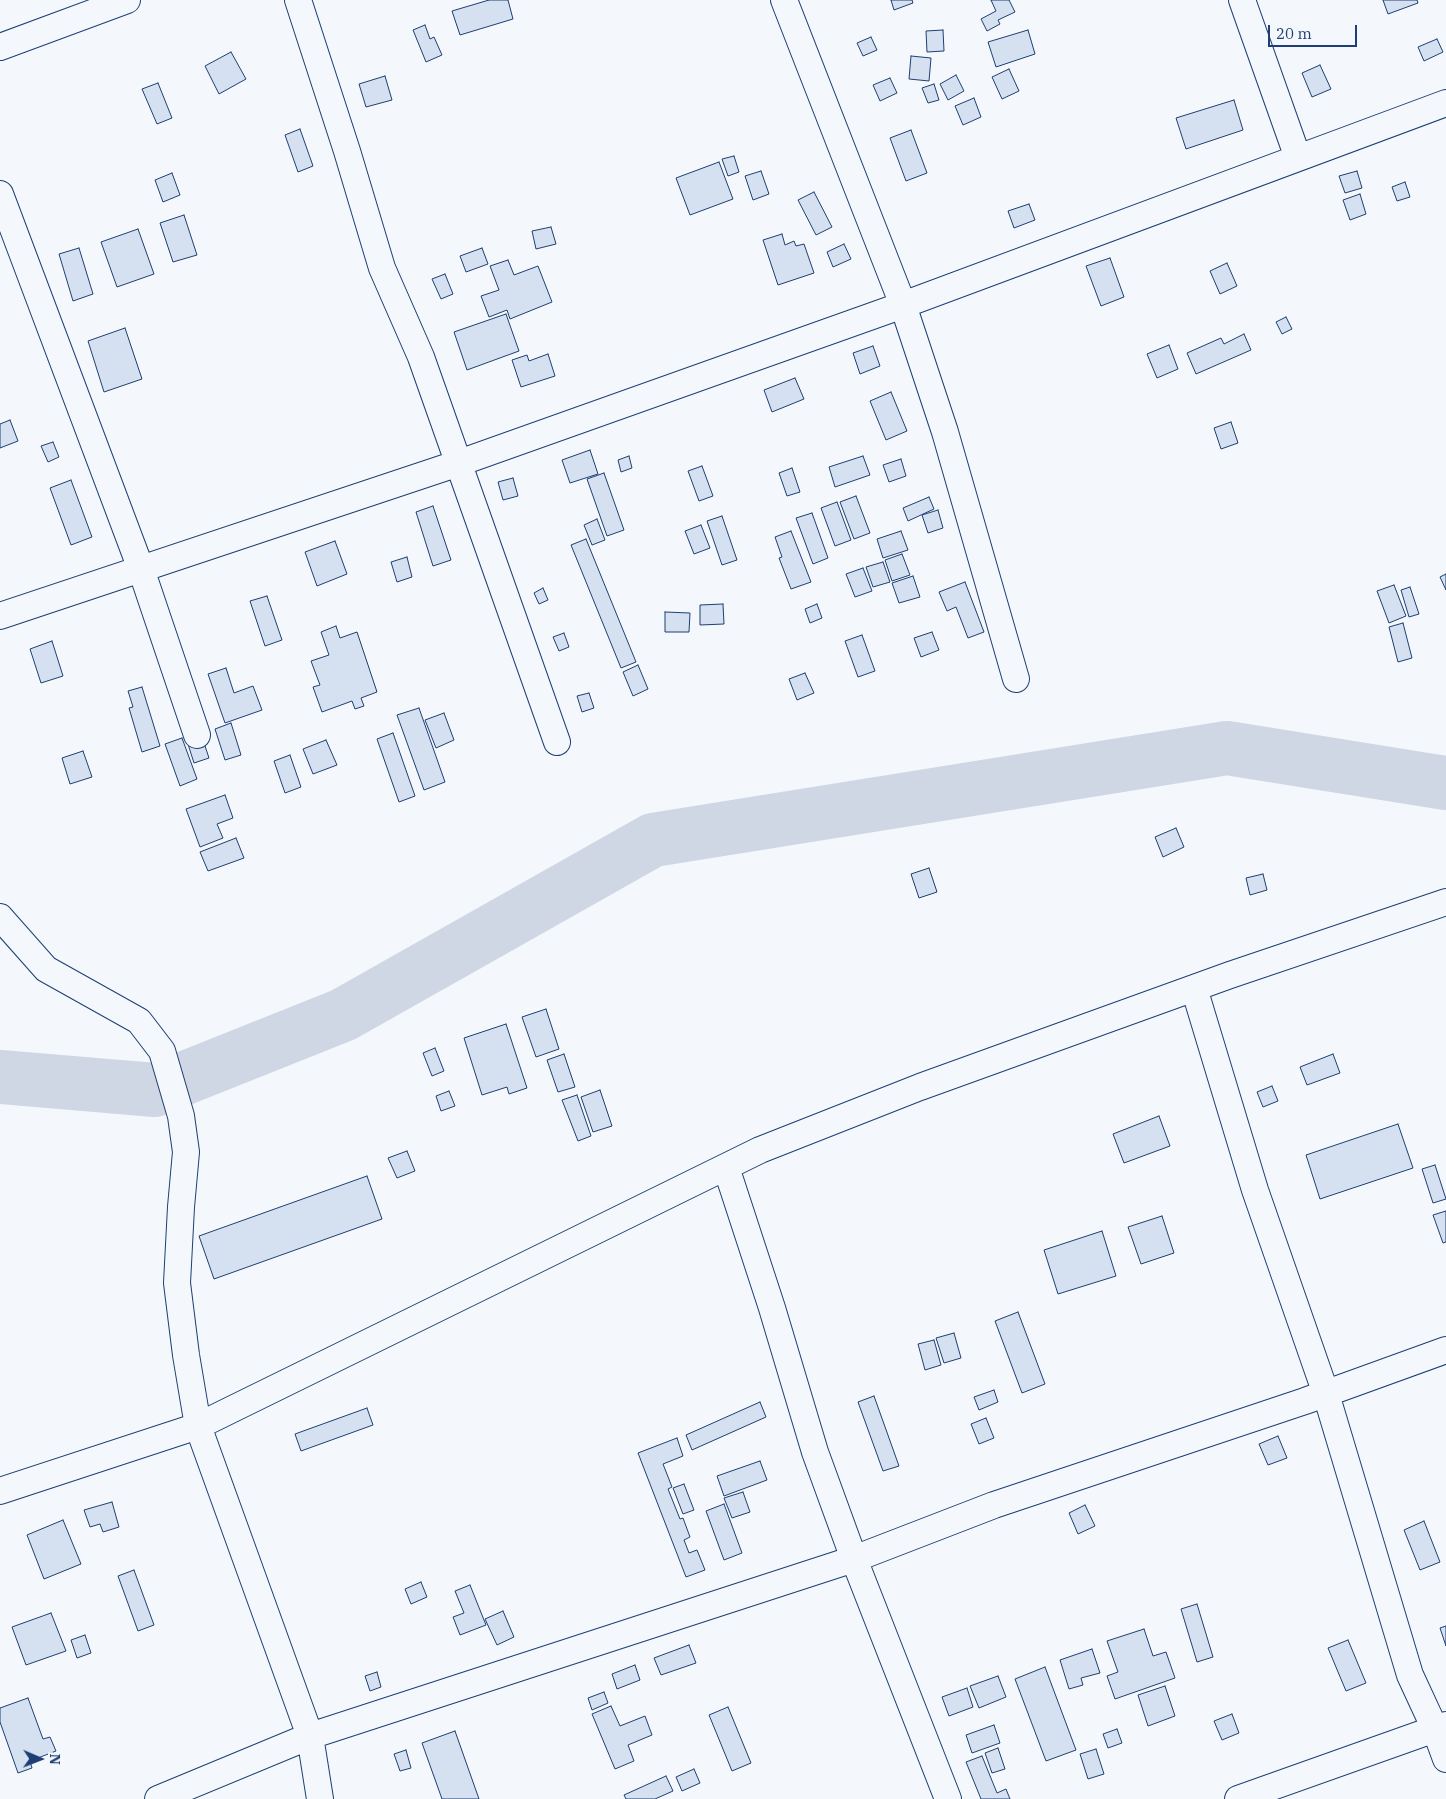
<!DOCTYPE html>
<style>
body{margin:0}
#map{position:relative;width:1446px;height:1799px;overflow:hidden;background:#f4f7fb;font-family:"IBM Plex Serif",serif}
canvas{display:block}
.north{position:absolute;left:15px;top:1734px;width:50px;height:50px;-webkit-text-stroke:4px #f4f7fb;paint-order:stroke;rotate:91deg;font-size:14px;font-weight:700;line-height:20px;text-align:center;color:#1d3f73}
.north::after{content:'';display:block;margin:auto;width:18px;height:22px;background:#1d3f73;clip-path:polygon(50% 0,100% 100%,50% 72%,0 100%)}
.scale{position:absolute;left:1268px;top:25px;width:89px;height:22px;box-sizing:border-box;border:2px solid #1d3f73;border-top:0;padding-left:6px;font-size:15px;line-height:18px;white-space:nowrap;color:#1d3f73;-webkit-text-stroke:4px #f4f7fb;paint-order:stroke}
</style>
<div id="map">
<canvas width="1446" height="1799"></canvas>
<div class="north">N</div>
<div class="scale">20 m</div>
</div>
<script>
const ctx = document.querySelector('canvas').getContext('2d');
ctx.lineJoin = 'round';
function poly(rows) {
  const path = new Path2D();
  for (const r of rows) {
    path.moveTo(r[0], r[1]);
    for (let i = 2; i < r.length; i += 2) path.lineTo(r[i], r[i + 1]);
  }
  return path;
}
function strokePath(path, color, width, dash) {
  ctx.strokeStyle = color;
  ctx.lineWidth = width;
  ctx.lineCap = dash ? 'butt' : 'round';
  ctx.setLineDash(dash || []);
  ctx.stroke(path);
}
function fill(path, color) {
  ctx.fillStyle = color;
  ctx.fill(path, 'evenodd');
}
const river = poly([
 [0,1077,155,1090,343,1015,653,840,1227,748,1446,783]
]);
const building = poly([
 [489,0,508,0,513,19,460,35,452,11,489,0],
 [891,0,912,0,913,3,894,10,891,0],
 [991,0,1009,0,1015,12,998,20,1000,24,987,31,981,19,996,11,991,0],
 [1383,0,1417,0,1418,3,1388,14,1383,0],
 [425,25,430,39,434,37,442,55,426,62,413,30,425,25],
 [943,30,944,51,927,52,926,31,943,30],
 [1028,30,1035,54,996,67,988,42,1028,30],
 [871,37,877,50,863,56,857,43,871,37],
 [1437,39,1443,52,1424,61,1418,47,1437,39],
 [231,52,246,79,219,94,205,66,231,52],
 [911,56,931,58,929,81,909,79,911,56],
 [1320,65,1331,89,1312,97,1302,73,1320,65],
 [1009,69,1019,91,1002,99,992,77,1009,69],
 [956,75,964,91,948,100,940,84,956,75],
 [385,76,392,100,366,107,359,84,385,76],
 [890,78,897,93,880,101,873,85,890,78],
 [158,83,172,118,157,124,142,89,158,83],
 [934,84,939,100,928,103,922,88,934,84],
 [974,98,981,117,963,125,955,106,974,98],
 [1234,100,1243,130,1186,149,1176,118,1234,100],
 [300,129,313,166,298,172,285,135,300,129],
 [911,130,927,173,906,181,890,138,911,130],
 [734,156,739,172,728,176,722,159,734,156],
 [719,162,733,199,690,215,676,178,719,162],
 [761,171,769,194,753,200,745,176,761,171],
 [1357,171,1362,188,1345,193,1339,176,1357,171],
 [172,173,180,195,163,202,155,180,172,173],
 [1405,182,1410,197,1397,201,1392,187,1405,182],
 [814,192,832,227,816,235,798,200,814,192],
 [1360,194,1366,214,1350,220,1343,200,1360,194],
 [1029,204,1035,220,1014,228,1008,211,1029,204],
 [184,215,197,255,173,262,160,223,184,215],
 [551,227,556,244,536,249,532,231,551,227],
 [138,229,154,274,117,287,101,242,138,229],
 [782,234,785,245,794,241,796,246,804,244,814,273,778,285,763,240,782,234],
 [844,244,851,259,833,267,827,252,844,244],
 [79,248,93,294,73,301,59,254,79,248],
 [482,248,488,264,466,272,460,256,482,248],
 [1110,258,1124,297,1101,306,1086,266,1110,258],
 [508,260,514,275,538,266,552,302,510,319,507,310,489,317,481,296,499,290,490,266,508,260],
 [1227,263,1237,286,1220,294,1210,271,1227,263],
 [445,274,453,294,441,299,432,279,445,274],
 [506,314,519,351,467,370,454,332,506,314],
 [1286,317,1292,329,1282,334,1276,322,1286,317],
 [125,328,142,379,104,392,88,341,125,328],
 [1244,334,1251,350,1196,374,1187,353,1221,338,1224,344,1244,334],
 [1169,345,1178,369,1157,378,1147,354,1169,345],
 [873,346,880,366,860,374,853,353,873,346],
 [548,354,555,376,521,387,512,360,527,355,529,361,548,354],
 [795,378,804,399,772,412,764,390,795,378],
 [891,392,907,431,886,440,870,401,891,392],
 [10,420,18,441,0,448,0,424,10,420],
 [1231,422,1238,443,1221,449,1214,428,1231,422],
 [53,442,59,457,48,462,41,446,53,442],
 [590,450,598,474,570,483,562,460,590,450],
 [629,456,632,468,621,472,618,460,629,456],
 [863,456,870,475,835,487,829,467,863,456],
 [901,459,906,476,889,482,883,465,901,459],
 [702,466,713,496,699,501,688,471,702,466],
 [792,468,800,492,787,496,779,473,792,468],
 [604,473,624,530,607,536,587,479,604,473],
 [513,478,518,496,503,500,498,482,513,478],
 [71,480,92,537,71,545,50,488,71,480],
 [856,496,870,533,854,539,840,502,856,496],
 [929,497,934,509,908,521,903,508,929,497],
 [837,502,851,540,835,546,821,508,837,502],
 [433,506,451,560,433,566,416,512,433,506],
 [938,510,943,528,928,533,922,515,938,510],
 [812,513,828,558,813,564,796,518,812,513],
 [722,516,737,560,722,565,707,521,722,516],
 [597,519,605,540,592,545,584,525,597,519],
 [701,525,710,548,694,554,685,531,701,525],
 [791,531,811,582,791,589,779,558,782,557,775,537,791,531],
 [901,531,908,550,883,558,877,539,901,531],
 [586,539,636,662,621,668,571,545,586,539],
 [335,541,347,574,317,586,305,552,335,541],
 [902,554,910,575,892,581,885,560,902,554],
 [407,557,412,577,397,582,391,562,407,557],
 [883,562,890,582,873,587,866,567,883,562],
 [863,568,872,591,855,597,846,574,863,568],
 [1446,574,1446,590,1440,577,1446,574],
 [913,576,920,597,899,603,892,583,913,576],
 [965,582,984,632,968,638,956,607,947,611,939,592,965,582],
 [1394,585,1406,616,1389,623,1377,591,1394,585],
 [1410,587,1419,614,1409,617,1401,590,1410,587],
 [543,588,548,600,539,604,534,593,543,588],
 [267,596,282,640,265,646,250,601,267,596],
 [723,604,724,624,700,625,700,605,723,604],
 [817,604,822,618,810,623,805,609,817,604],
 [665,612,690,613,689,632,665,632,665,612],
 [1403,623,1412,658,1398,662,1389,627,1403,623],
 [336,626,340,638,357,632,377,692,361,698,364,706,355,709,352,701,322,712,313,687,320,685,311,661,329,655,321,632,336,626],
 [932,632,939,650,921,657,914,638,932,632],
 [564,633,569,647,559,651,553,637,564,633],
 [862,635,875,671,858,677,845,641,862,635],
 [52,641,63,676,41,683,30,649,52,641],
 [638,665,648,689,633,696,623,672,638,665],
 [226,668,234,693,253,686,262,710,225,723,208,674,226,668],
 [805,673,814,693,797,700,789,679,805,673],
 [142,687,160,746,142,752,129,708,133,707,128,691,142,687],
 [589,693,594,708,582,712,577,696,589,693],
 [419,708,445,782,424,790,397,715,419,708],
 [444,713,454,740,436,748,425,720,444,713],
 [231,723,241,755,225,760,215,729,231,723],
 [393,733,415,796,399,802,377,739,393,733],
 [202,737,209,758,194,763,187,741,202,737],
 [182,738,197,779,180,786,165,744,182,738],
 [326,740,337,765,313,774,303,749,326,740],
 [83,751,92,777,70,784,62,758,83,751],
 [290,755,301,787,285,793,274,761,290,755],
 [225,795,233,818,217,824,223,838,200,847,186,809,225,795],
 [1176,828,1184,847,1163,857,1155,837,1176,828],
 [236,838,244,858,208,871,200,852,236,838],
 [929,868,937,892,919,898,911,874,929,868],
 [1263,874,1267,890,1250,895,1246,878,1263,874],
 [546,1009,559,1049,536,1057,522,1017,546,1009],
 [506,1024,527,1088,509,1094,507,1087,482,1095,464,1038,506,1024],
 [435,1048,444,1071,432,1076,423,1053,435,1048],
 [564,1054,575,1087,558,1092,547,1060,564,1054],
 [1333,1054,1340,1073,1307,1085,1300,1067,1333,1054],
 [1272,1086,1278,1101,1263,1107,1257,1092,1272,1086],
 [600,1090,612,1126,593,1132,581,1097,600,1090],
 [449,1091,455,1106,441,1111,436,1096,449,1091],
 [577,1095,591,1136,578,1141,562,1100,577,1095],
 [1159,1116,1170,1146,1124,1163,1113,1134,1159,1116],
 [1398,1124,1413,1168,1320,1199,1306,1155,1398,1124],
 [407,1151,415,1171,397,1178,388,1158,407,1151],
 [1435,1165,1446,1199,1433,1203,1422,1169,1435,1165],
 [367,1176,382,1219,214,1279,199,1236,367,1176],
 [1446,1211,1446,1242,1443,1243,1433,1215,1446,1211],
 [1162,1216,1174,1253,1141,1264,1128,1227,1162,1216],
 [1102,1231,1116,1276,1058,1294,1044,1250,1102,1231],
 [1018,1312,1045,1384,1022,1393,995,1321,1018,1312],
 [954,1333,961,1358,944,1363,936,1338,954,1333],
 [934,1340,941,1365,925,1370,918,1344,934,1340],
 [994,1390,998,1402,979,1410,974,1397,994,1390],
 [874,1396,899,1466,883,1471,858,1402,874,1396],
 [760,1402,766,1417,692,1450,686,1435,760,1402],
 [367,1408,373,1425,301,1451,295,1434,367,1408],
 [986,1418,994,1438,979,1444,971,1424,986,1418],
 [1278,1436,1287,1458,1268,1465,1259,1444,1278,1436],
 [677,1438,683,1456,663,1464,672,1487,668,1489,680,1519,683,1518,690,1537,684,1540,689,1553,697,1550,705,1570,686,1577,638,1453,677,1438],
 [760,1461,767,1480,724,1496,717,1476,760,1461],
 [684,1484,694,1510,683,1514,673,1488,684,1484],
 [743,1492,750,1512,732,1518,724,1498,743,1492],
 [112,1502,119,1527,103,1532,100,1524,90,1527,84,1510,112,1502],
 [724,1504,742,1553,724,1560,706,1511,724,1504],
 [1085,1505,1095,1526,1078,1534,1069,1513,1085,1505],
 [63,1520,81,1564,44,1579,27,1535,63,1520],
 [1424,1521,1440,1562,1420,1570,1404,1530,1424,1521],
 [134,1570,154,1625,138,1631,118,1576,134,1570],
 [421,1582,427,1597,411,1604,405,1589,421,1582],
 [470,1585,486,1625,460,1635,453,1617,464,1613,455,1591,470,1585],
 [1197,1604,1213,1657,1197,1662,1181,1609,1197,1604],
 [503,1611,514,1637,497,1645,485,1619,503,1611],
 [51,1613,66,1651,26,1665,12,1627,51,1613],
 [1446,1626,1446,1646,1440,1628,1446,1626],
 [1144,1629,1153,1656,1166,1652,1175,1678,1115,1699,1107,1676,1118,1672,1107,1641,1144,1629],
 [85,1635,91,1653,77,1658,71,1640,85,1635],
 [1348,1640,1366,1683,1346,1691,1328,1648,1348,1640],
 [689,1645,696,1663,661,1675,654,1658,689,1645],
 [1092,1649,1100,1673,1081,1678,1083,1685,1069,1689,1060,1660,1092,1649],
 [635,1665,640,1680,617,1689,612,1674,635,1665],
 [1045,1667,1076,1750,1046,1761,1015,1679,1045,1667],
 [377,1672,381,1687,370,1691,365,1676,377,1672],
 [998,1676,1006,1697,979,1708,970,1686,998,1676],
 [1165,1686,1175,1716,1148,1726,1138,1695,1165,1686],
 [967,1688,973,1707,949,1716,942,1697,967,1688],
 [604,1692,608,1703,592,1710,588,1698,604,1692],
 [28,1698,43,1739,50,1737,56,1751,30,1761,32,1768,18,1773,0,1722,0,1708,28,1698],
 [611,1706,620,1726,645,1716,652,1735,628,1745,634,1761,615,1769,592,1714,611,1706],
 [728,1707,751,1763,732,1771,709,1715,728,1707],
 [1232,1714,1239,1733,1222,1740,1214,1721,1232,1714],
 [994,1725,1000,1743,972,1753,966,1735,994,1725],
 [1117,1729,1122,1743,1108,1748,1103,1734,1117,1729],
 [455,1731,479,1799,442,1799,422,1743,455,1731],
 [998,1748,1005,1769,992,1773,985,1753,998,1748],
 [1096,1749,1104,1774,1088,1779,1080,1754,1096,1749],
 [406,1750,411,1768,400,1771,394,1754,406,1750],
 [982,1756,997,1793,1006,1789,1010,1799,981,1799,966,1762,982,1756],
 [694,1769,700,1783,682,1791,676,1777,694,1769],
 [666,1776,673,1791,655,1799,626,1799,624,1795,666,1776]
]);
const street = poly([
 [298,0,347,151,382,268,421,357,557,742],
 [784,0,903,305,945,432,1016,679],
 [1242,0,1298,158],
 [0,47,127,0],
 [0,194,141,569,197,735],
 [0,616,459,463,903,305,1446,103],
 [0,917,46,969,139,1021,162,1051,181,1116,186,1152,181,1207,177,1283,186,1355,198,1426,310,1736,320,1799],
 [1194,988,1255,1190,1326,1394,1410,1675,1435,1729,1238,1799],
 [726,1167,772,1308,815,1452,854,1559,948,1799],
 [0,1491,198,1426,760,1150,920,1087,1230,975,1446,902],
 [1446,1725,1435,1729,1446,1759],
 [158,1799,310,1736,854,1559,994,1505,1305,1401,1446,1350]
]);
strokePath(river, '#cfd7e4', 54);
fill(building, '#d5e0f0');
strokePath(building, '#1d3f73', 1);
strokePath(street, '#1d3f73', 28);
strokePath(street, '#f4f7fb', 26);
</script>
